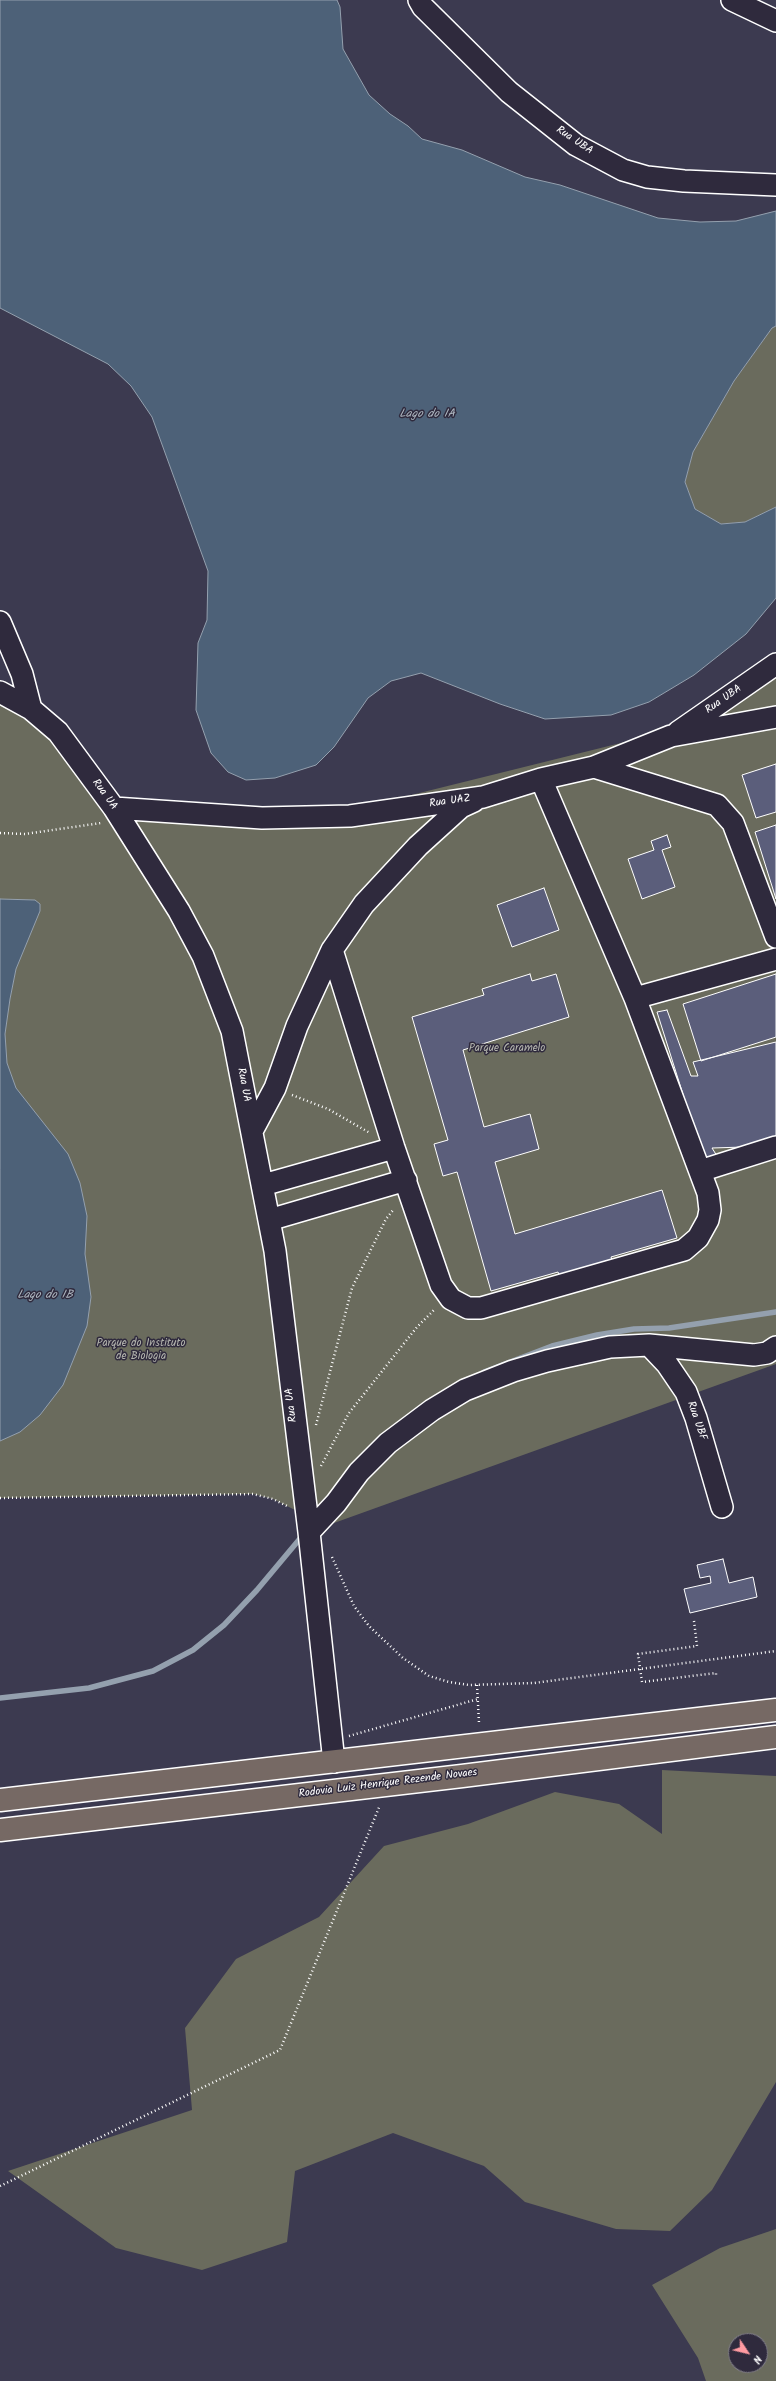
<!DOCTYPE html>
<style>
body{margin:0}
#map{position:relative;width:776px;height:2381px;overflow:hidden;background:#2f2a3d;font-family:Kalam,sans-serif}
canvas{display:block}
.north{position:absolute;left:728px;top:2333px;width:40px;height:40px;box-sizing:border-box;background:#2f2a3d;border:1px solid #827f8b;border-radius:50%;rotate:125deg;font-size:11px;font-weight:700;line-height:16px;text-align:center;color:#fff}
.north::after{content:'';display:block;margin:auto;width:14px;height:18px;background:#ff9aa2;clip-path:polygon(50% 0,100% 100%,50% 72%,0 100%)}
</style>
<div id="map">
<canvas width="776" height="2381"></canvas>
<div class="north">N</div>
</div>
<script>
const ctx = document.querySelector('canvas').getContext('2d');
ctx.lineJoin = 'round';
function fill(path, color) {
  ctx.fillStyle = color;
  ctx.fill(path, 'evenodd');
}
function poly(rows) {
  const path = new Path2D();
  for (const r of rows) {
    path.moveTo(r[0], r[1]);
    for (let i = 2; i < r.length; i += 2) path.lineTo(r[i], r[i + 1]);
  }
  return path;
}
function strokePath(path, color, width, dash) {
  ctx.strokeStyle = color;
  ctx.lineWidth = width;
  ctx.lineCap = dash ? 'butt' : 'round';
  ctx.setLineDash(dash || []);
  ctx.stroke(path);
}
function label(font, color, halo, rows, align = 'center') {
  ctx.font = font + ' Kalam,sans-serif';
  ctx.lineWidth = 3;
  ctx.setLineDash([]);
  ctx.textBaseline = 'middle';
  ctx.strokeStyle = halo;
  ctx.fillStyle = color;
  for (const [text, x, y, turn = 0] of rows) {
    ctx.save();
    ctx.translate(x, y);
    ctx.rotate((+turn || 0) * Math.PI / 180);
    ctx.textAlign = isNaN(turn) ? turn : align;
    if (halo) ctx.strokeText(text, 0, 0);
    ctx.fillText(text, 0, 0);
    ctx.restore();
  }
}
const built = poly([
 [0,0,776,0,776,2381,0,2381],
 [736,2341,760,2341,760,2365,736,2365]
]);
const green = poly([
 [776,326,776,507,745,522,721,524,695,509,685,482,693,452,734,381,772,328],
 [776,670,776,1364,309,1532,285,1376,295,1510,273,1499,253,1494,0,1498,0,692,31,709,114,808,359,808,657,734],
 [662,1770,776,1776,776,2082,712,2190,670,2231,616,2229,525,2202,484,2166,393,2133,295,2171,287,2242,202,2270,116,2248,8,2171,192,2110,185,2028,236,1959,319,1917,384,1846,468,1824,555,1792,619,1804,662,1834],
 [776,2229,776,2381,706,2381,698,2358,652,2285,720,2248],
 [736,2341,760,2341,760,2365,736,2365]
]);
const water = poly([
 [0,0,337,0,340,7,343,49,369,95,390,114,408,126,422,139,462,150,525,177,560,185,658,218,700,222,736,221,776,211,776,326,772,328,734,381,693,452,685,482,695,509,721,524,745,522,776,507,776,598,746,634,694,675,649,702,611,715,545,719,500,704,421,673,391,681,368,698,334,747,316,765,275,778,246,780,228,772,211,753,196,710,198,643,207,620,208,571,152,417,131,386,108,364,0,308,0,0],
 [0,899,35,900,40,904,40,911,16,969,10,999,5,1034,7,1063,16,1088,68,1154,80,1183,87,1216,85,1254,91,1297,87,1326,63,1385,40,1415,20,1432,0,1441,0,899]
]);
const stream = poly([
 [484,1372,552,1346,597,1335,634,1329,669,1328,776,1312],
 [0,1698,89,1688,153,1671,193,1650,224,1625,257,1590,303,1535]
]);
const building = poly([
 [776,764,776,812,756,818,742,775,776,764],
 [776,825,776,899,755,832,776,825],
 [667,835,671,847,662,850,675,887,642,899,628,859,654,850,651,841,667,835],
 [544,888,559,930,512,947,497,905,544,888],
 [530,974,532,981,556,974,569,1017,463,1050,484,1127,530,1114,539,1149,495,1162,515,1234,662,1190,677,1238,611,1257,613,1263,561,1279,558,1272,491,1291,457,1172,443,1176,434,1144,448,1140,412,1017,484,995,482,989,530,974],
 [776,974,776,1037,701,1061,683,1004,776,974],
 [667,1010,691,1076,698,1076,693,1062,776,1042,776,1146,712,1148,717,1156,704,1161,657,1012,667,1010],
 [723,1559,729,1583,753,1577,757,1597,690,1613,684,1589,711,1583,710,1576,700,1578,697,1565,723,1559]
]);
const path = poly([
 [0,833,25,834,101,823],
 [292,1095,328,1109,370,1133],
 [316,1425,352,1288,386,1219,394,1209],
 [321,1466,349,1413,417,1327,435,1309],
 [0,1498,253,1494,273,1499,287,1506],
 [332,1557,354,1606,369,1626,403,1658,429,1676,449,1682,469,1685,534,1683,776,1651],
 [694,1621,697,1646,638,1654,642,1682,716,1673,716,1677],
 [477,1685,479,1723],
 [349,1736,478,1699],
 [0,2186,280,2050,380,1805]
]);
const minor = poly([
 [419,0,423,7,509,92,576,145,623,170,647,177,684,181,776,185],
 [732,0,776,21],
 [0,622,22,674,31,709],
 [0,692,31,709,58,732,114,808,179,911,203,956,232,1031,275,1251,309,1532,334,1762],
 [678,732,776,664],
 [594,767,717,805,733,823,776,937],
 [114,808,262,818,350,816,483,797,541,779,594,767,671,736,776,717],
 [332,950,394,1148,441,1285,451,1299,468,1308,481,1308,684,1250,698,1238,708,1220,710,1210,708,1193,635,998,541,779],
 [635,998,776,959],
 [252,1131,275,1088,297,1026,332,950,364,904,418,846,461,807,474,801],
 [700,1171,776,1147],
 [263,1185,394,1148],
 [269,1220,406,1180],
 [649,1345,667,1364,686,1392,696,1418,722,1507],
 [309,1532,336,1503,359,1472,388,1443,432,1410,465,1390,513,1371,547,1361,610,1347,649,1345,754,1355,767,1353,776,1347]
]);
const highway = poly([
 [0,1800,776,1710],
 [0,1830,462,1776,776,1737]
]);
const streetNames = [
 ["Rua UBA",574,141,34],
 ["Rua UBA",724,700,-35],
 ["Rua UA",104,795,54],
 ["Rua UAZ",450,802,-8],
 ["Rua UA",243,1085,79],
 ["Rua UA",292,1405,-97],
 ["Rua UBF",696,1421,71],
 ["Rodovia Luiz Henrique Rezende Novaes",388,1784,-7]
];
const parkNames = [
 ["Parque Caramelo",507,1049],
 ["Parque do Instituto",141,1344],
 ["de Biologia",141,1357]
];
const waterNames = [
 ["Lago do IA",427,415],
 ["Lago do IB",45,1296]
];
fill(built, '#3c3a50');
fill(green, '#6a6b5d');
fill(water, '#4d6178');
strokePath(water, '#94a0ae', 1);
strokePath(stream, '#94a0ae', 5.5);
fill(building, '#5b5e7b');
strokePath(building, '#fff', 1);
strokePath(minor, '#fff', 24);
strokePath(highway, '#fff', 25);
strokePath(path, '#fff', 2.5, [1, 3]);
strokePath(minor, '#2f2a3d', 21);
strokePath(highway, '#766964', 22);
label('11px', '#fff', '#2f2a3d', streetNames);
label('11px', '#b4b5ae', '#2f2a3d', parkNames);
label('italic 12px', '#afb8c2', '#2f2a3d', waterNames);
</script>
